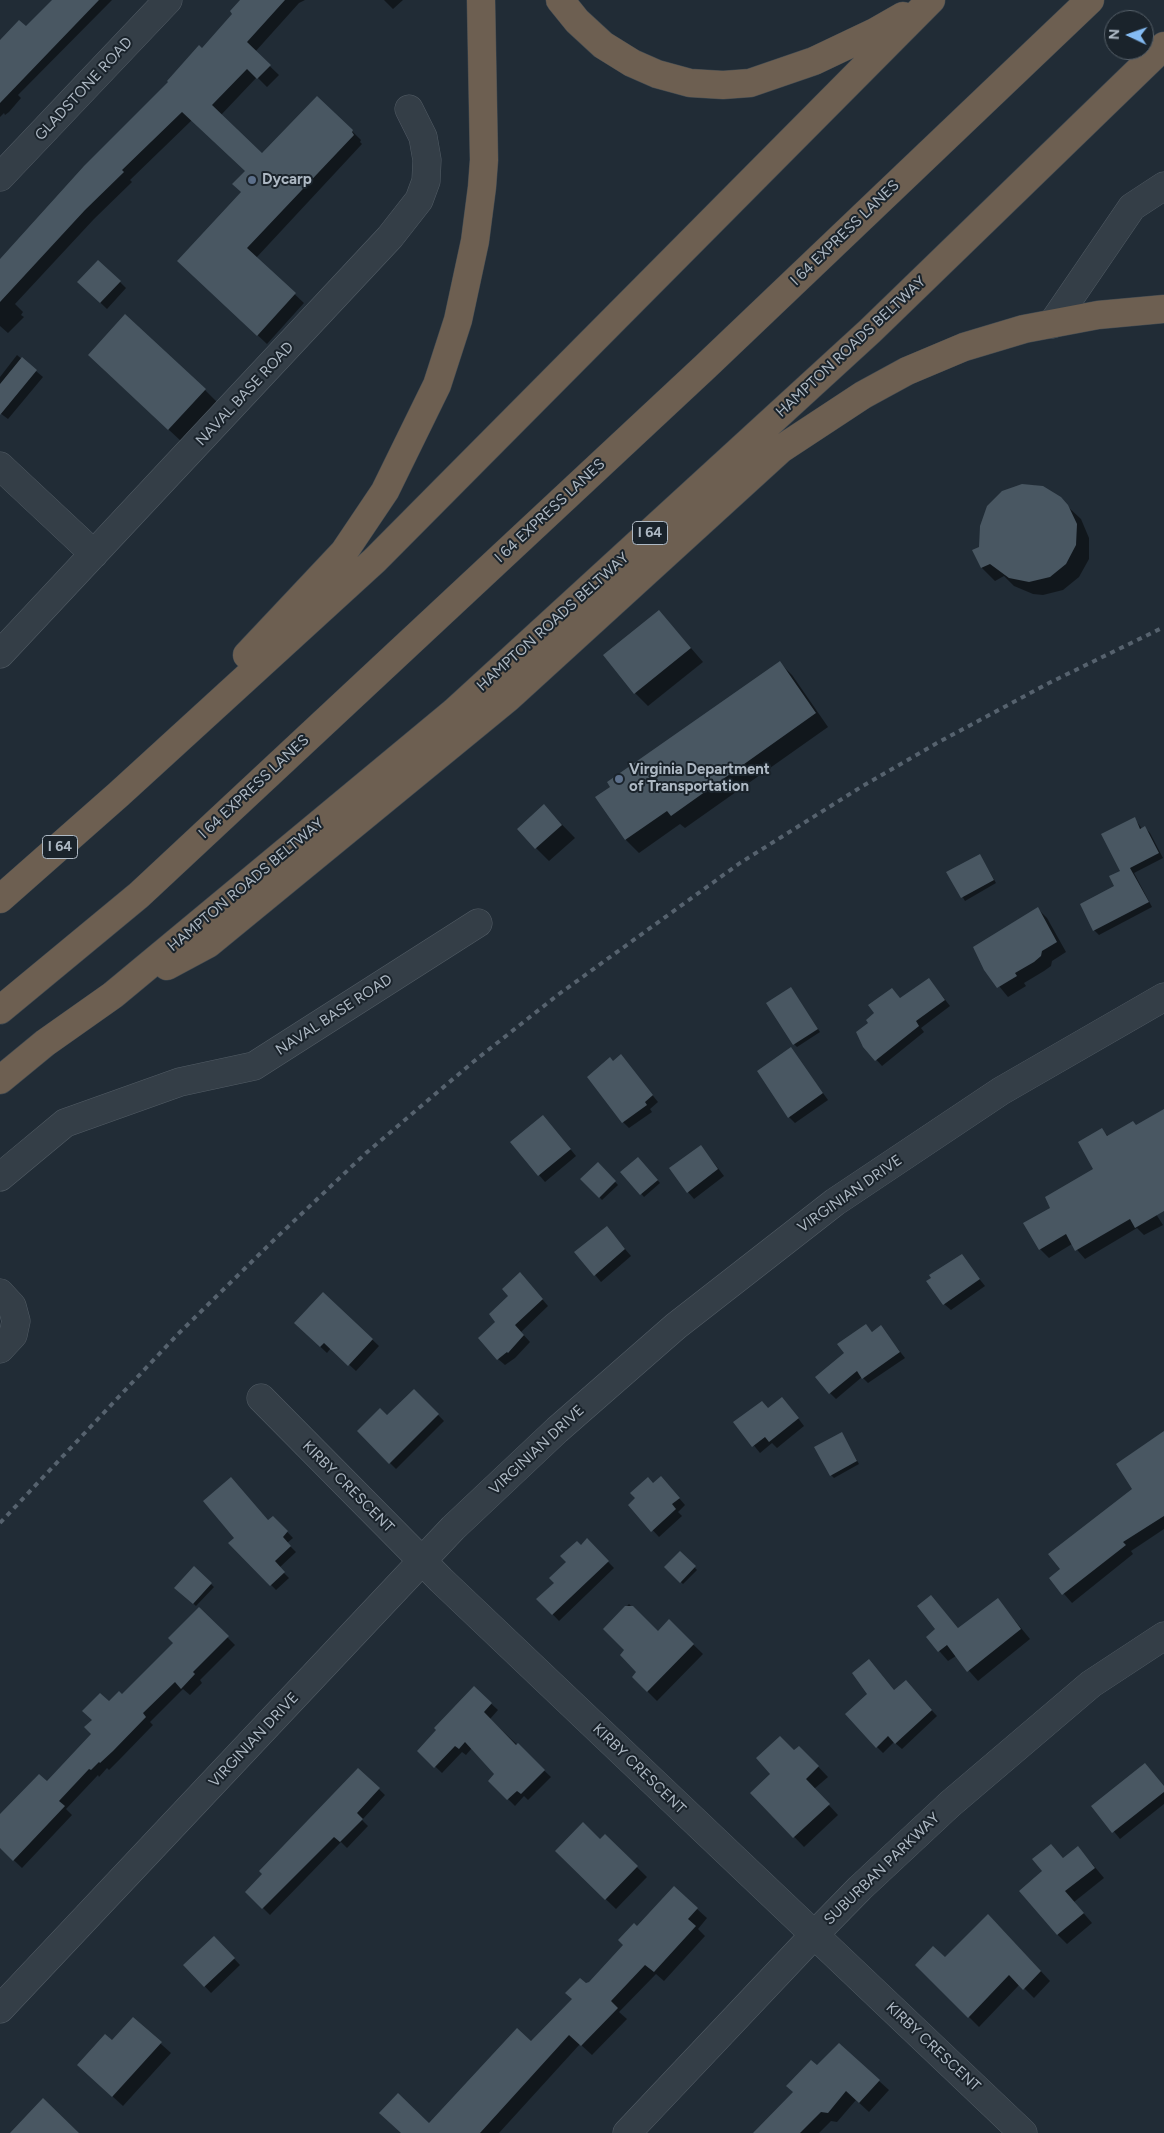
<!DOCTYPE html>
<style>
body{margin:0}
#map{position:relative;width:1164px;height:2133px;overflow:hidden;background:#212c36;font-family:Figtree,sans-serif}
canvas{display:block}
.north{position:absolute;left:1104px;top:10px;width:50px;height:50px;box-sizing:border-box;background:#1a232b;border:1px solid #555f68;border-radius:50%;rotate:273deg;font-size:14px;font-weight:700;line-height:20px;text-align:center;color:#aeb9c4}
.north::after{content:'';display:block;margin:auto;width:18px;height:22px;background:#84bbf3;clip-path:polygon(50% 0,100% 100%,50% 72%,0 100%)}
</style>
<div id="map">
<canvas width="1164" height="2133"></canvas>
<div class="north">N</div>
</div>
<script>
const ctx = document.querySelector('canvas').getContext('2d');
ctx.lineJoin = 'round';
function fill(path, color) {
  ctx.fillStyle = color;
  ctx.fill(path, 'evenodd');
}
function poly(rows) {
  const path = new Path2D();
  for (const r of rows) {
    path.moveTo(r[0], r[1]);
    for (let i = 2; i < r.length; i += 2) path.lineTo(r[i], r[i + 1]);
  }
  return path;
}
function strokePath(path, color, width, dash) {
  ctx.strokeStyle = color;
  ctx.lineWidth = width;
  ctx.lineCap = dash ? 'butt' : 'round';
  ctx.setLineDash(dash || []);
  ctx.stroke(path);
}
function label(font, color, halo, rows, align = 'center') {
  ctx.font = font + ' Figtree,sans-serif';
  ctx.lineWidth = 4;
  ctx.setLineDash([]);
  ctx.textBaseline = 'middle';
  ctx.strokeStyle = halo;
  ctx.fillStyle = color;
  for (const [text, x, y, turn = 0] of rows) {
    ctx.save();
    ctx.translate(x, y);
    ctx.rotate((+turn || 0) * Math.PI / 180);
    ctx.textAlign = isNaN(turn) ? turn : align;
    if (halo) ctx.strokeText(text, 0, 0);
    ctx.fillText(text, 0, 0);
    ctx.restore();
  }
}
const shadow = poly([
 [59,0,112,0,18,95,21,98,9,112,5,115,4,113,0,117,0,41,26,28],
 [247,0,305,0,299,3,255,52,279,75,267,87,257,77,221,115,262,155,317,97,361,140,360,142,362,144,256,258,304,303,267,344,188,270,243,192,246,171,192,120,130,180,132,182,94,219,15,304,23,312,21,315,24,317,8,333,0,326,0,260,202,50],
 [384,0,403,0,393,9],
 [79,282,120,282,126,288,107,309],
 [17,355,43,377,8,419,0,413,0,377],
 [102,368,205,390,218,403,182,442],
 [1033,485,1052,492,1067,506,1081,519,1089,538,1089,559,1079,577,1063,590,1043,595,1033,594,1014,586,1004,576,995,581,982,568,974,551,980,548],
 [659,611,703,662,648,706,635,693],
 [779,662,792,675,828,727,685,828,680,824,639,853,626,840,597,798],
 [544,806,575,838,549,861,536,848],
 [1135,819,1142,829,1145,828,1150,833,1163,858,1134,873,1152,907,1099,935,1094,930,1122,871],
 [980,855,996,883,965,901,948,873],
 [1037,908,1047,918,1066,952,1052,961,1051,966,1044,971,1024,983,1026,986,1008,997,985,969],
 [929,979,950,1006,921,1028,924,1032,882,1066,864,1046,901,999],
 [791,988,820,1032,797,1047,794,1044],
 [791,1049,828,1100,795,1123,789,1117],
 [621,1056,658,1102,650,1109,652,1112,629,1128,623,1122,613,1062],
 [1164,1111,1164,1210,1156,1214,1163,1225,1144,1235,1137,1228,1085,1259,1072,1244,1049,1258,1040,1249,1052,1208,1095,1169,1102,1130,1108,1136,1137,1126],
 [549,1123,576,1156,545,1182,539,1175],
 [701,1146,724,1176,694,1199,688,1192],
 [638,1159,660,1183,644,1197,622,1172],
 [598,1164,618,1185,602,1200,582,1179],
 [607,1228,631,1256,601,1282,576,1252],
 [961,1256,985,1286,951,1310,944,1304],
 [526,1280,548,1306,521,1332,530,1342,515,1358,505,1365,498,1359],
 [323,1293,379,1346,356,1371,331,1348,327,1353,295,1323],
 [866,1325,873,1333,881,1327,905,1358,868,1383,862,1377,836,1399,830,1393,845,1353],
 [414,1390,444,1421,396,1469,358,1431,387,1417],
 [788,1405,804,1426,777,1448,772,1443,760,1453,735,1422,769,1409],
 [1164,1432,1164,1529,1131,1551,1133,1554,1072,1603,1050,1578,1062,1570,1133,1489],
 [842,1434,859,1464,834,1478,831,1475],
 [654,1484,667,1484,685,1505,678,1512,682,1516,659,1537,630,1505],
 [273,1517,293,1538,287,1543,296,1552,279,1568,289,1578,276,1590,230,1543],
 [587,1540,614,1568,559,1621,538,1599,555,1583,567,1562],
 [680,1553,697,1570,683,1584,665,1567],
 [194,1568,214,1587,196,1606,176,1588],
 [931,1596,959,1629,998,1600,1030,1639,978,1681,956,1656,948,1661,927,1637,937,1630],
 [629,1604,658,1633,669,1621,703,1654,657,1701,633,1677,638,1672,626,1650,605,1629],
 [199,1609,235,1645,200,1680,202,1683,190,1695,183,1689,150,1722,153,1725,121,1758,109,1770,107,1768,99,1777,98,1775,66,1809,72,1815,22,1868,0,1847,0,1830,93,1735,109,1703,122,1695,174,1643],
 [474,1688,498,1710,490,1719,551,1777,528,1800,524,1796,515,1806,490,1781,496,1774,472,1748,466,1755,462,1752,442,1773,419,1751],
 [911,1688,937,1716,902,1749,894,1742,883,1753,877,1747,869,1694,895,1692],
 [794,1752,809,1757,828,1777,814,1789,838,1815,804,1847,752,1793],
 [358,1769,385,1795,362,1820,368,1826,347,1848,341,1842,270,1915,247,1892],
 [1164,1786,1164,1804,1120,1839,1093,1806],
 [605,1836,647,1877,616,1909,566,1861,600,1841],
 [1051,1845,1064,1859,1078,1847,1104,1878,1074,1902,1092,1923,1067,1944,1057,1934,1044,1871],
 [697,1909,707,1918,698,1929,705,1936,664,1981,656,1974,619,2012,627,2019,592,2055,580,2044,499,2133,402,2133,429,2125,531,2043,625,1945,637,1927],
 [998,1925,1050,1981,1034,1998,1020,1984,979,2027,917,1965,945,1958],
 [214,1937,240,1965,211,1993,185,1965],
 [133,2019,171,2053,123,2106,88,2074,112,2042],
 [839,2045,889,2090,869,2112,856,2100,837,2122,831,2121,819,2133,755,2133]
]);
const building = poly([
 [52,0,99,0,0,103,0,40,19,20,26,26],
 [240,0,285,0,247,42,271,65,257,79,247,69,212,105,262,153,317,96,353,130,352,132,354,135,247,248,296,293,257,336,177,261,241,192,232,184,245,171,182,112,122,170,124,172,85,210,0,302,0,259,84,166,168,82,167,81,199,45,202,48,232,14,230,11],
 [98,260,121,281,100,303,77,282],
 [125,314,206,389,168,430,88,355],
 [22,357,37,370,0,415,0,384],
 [1022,484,1043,486,1061,497,1068,505,1077,524,1076,545,1066,564,1050,577,1029,582,1009,578,990,564,981,568,972,550,979,547,980,526,987,506,1002,491],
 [659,610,691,648,634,694,603,655],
 [780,661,816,713,671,816,667,811,625,840,595,797,610,787,607,782],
 [544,804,562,825,535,849,517,829],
 [1135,817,1140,829,1145,826,1159,853,1130,868,1149,902,1093,931,1080,904,1114,886,1109,876,1120,871,1101,834],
 [980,854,994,880,961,898,946,872],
 [1038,907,1057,942,1042,951,1041,956,1034,962,1015,973,1017,976,997,988,984,970,973,947],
 [929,978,945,1000,916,1021,919,1026,875,1061,863,1047,856,1032,868,1023,866,1020,874,1013,868,1005,892,988,900,998],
 [791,987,818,1029,793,1045,766,1003],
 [791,1047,823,1093,788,1118,757,1071],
 [621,1054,653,1095,645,1102,647,1105,622,1123,587,1077,610,1057,613,1061],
 [1164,1109,1164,1211,1135,1228,1130,1219,1075,1251,1066,1234,1039,1250,1023,1223,1050,1208,1045,1197,1093,1169,1078,1142,1102,1128,1107,1136,1133,1121,1136,1125],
 [543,1115,571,1149,538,1176,510,1142],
 [701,1145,718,1169,687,1193,669,1168],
 [638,1157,658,1180,640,1195,620,1172],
 [598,1162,616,1181,599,1198,580,1179],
 [607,1226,625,1249,594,1276,574,1252],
 [962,1254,980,1279,943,1305,926,1281,931,1278,929,1275],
 [520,1272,543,1299,515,1325,524,1335,508,1353,507,1352,497,1360,478,1338,495,1322,489,1314,508,1296,502,1289],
 [323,1292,373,1339,348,1366,324,1343,320,1347,294,1323],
 [866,1324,872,1332,881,1325,900,1352,862,1379,857,1371,829,1394,815,1377,844,1353,837,1344],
 [414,1389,439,1414,389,1464,357,1431,380,1408,387,1415],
 [782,1397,799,1418,769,1442,765,1437,752,1447,733,1422,762,1401,768,1408],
 [1164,1431,1164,1516,1123,1542,1126,1545,1062,1595,1049,1578,1060,1569,1048,1554,1132,1489,1116,1464],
 [842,1432,857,1461,830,1476,814,1447],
 [661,1476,680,1498,672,1504,676,1509,651,1532,628,1505,635,1498,630,1493,648,1477,653,1483],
 [231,1477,268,1520,273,1516,288,1531,283,1537,291,1546,275,1561,285,1572,270,1586,228,1543,234,1538,203,1501],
 [587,1538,609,1561,552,1615,536,1599,554,1583,549,1578,566,1562,560,1556,577,1541,581,1545],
 [680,1551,696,1566,680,1583,664,1567],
 [194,1566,212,1583,193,1604,174,1588],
 [931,1595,958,1628,998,1598,1021,1629,967,1672,947,1645,938,1652,926,1637,935,1629,917,1606],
 [625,1606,633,1606,658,1631,669,1619,694,1644,647,1692,632,1677,636,1672,620,1655,624,1650,603,1629],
 [199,1607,229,1636,193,1672,195,1674,181,1689,175,1682,143,1713,146,1717,113,1751,100,1763,99,1762,91,1770,89,1769,59,1801,65,1806,13,1861,0,1848,0,1814,39,1774,47,1781,91,1734,84,1727,92,1720,82,1711,100,1693,109,1701,119,1691,122,1694,173,1643,168,1638],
 [869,1659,894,1690,906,1680,932,1710,895,1744,888,1736,876,1748,845,1714,867,1694,852,1673],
 [474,1686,492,1703,484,1712,516,1745,518,1743,545,1770,521,1794,517,1791,507,1800,488,1781,494,1774,465,1742,459,1749,455,1746,434,1768,417,1751,436,1730,434,1728],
 [780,1736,794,1750,799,1746,819,1766,806,1779,830,1804,793,1838,750,1793,770,1774,756,1758],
 [1145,1763,1164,1786,1164,1792,1112,1833,1091,1806],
 [358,1768,380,1788,357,1813,363,1819,340,1842,334,1837,262,1909,245,1892,262,1874,259,1871],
 [583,1822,600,1839,605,1834,638,1866,605,1900,555,1851],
 [1051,1844,1063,1858,1078,1846,1095,1868,1065,1891,1084,1913,1057,1935,1019,1891,1042,1871,1032,1859],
 [674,1886,698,1908,688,1919,696,1926,654,1972,645,1965,611,2001,618,2008,581,2046,569,2035,480,2133,401,2133,379,2113,398,2093,429,2123,517,2028,531,2041,572,1999,565,1993,580,1978,586,1983,589,1982,623,1945,618,1940,634,1923,637,1926],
 [988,1914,1041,1971,1023,1990,1009,1975,968,2018,915,1965,933,1946,945,1957],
 [214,1936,235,1958,204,1987,183,1965],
 [133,2017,162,2042,112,2097,77,2065,105,2034,112,2040],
 [839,2043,880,2080,859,2103,846,2091,828,2113,821,2112,800,2133,753,2133,793,2092,786,2086,811,2060,817,2065],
 [43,2098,79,2133,10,2133]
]);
const minor = poly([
 [0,177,168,0],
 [1052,324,1132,207,1164,186],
 [0,466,94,554],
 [0,654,390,237,419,200,426,181,427,160,423,137,409,109],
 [0,1177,65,1123,180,1082,254,1066,478,923],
 [0,1293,12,1306,16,1321,13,1335,0,1349],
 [261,1398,441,1580,1023,2133],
 [0,2009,453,1528,557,1430,676,1326,835,1202,1001,1091,1164,997],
 [627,2133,814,1935,860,1888,950,1804,1091,1684,1164,1636]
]);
const highway = poly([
 [560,0,577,21,603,45,632,63,657,74,690,83,723,85,750,83,814,61,875,32,903,16],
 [247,655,344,552,385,491,437,385,458,320,475,241,482,187,484,160,481,0],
 [0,899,119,794,375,560,931,0],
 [167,966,208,944,508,698,781,449,863,395,907,371,964,347,1024,329,1098,315,1164,309],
 [0,1010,139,895,706,366,1090,0],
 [0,1080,45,1043,113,995,454,712,870,331,1164,46]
]);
const rail = poly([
 [0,1523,178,1334,276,1238,366,1153,473,1062,559,994,740,863,861,787,937,743,1049,683,1164,627]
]);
const markers = [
 [252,180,5,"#5c6f8a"],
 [619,779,5,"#5c6f8a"]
];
const shields = [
 [650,533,35],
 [60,847,35]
];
const shieldNames = [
 ["I 64",650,533],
 ["I 64",60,847]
];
const streetNames = [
 ["GLADSTONE ROAD",84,89,-47],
 ["I 64 EXPRESS LANES",845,233,-44],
 ["HAMPTON ROADS BELTWAY",851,347,-43],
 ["NAVAL BASE ROAD",245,394,-47],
 ["I 64 EXPRESS LANES",550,511,-43],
 ["HAMPTON ROADS BELTWAY",553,622,-42],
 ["I 64 EXPRESS LANES",254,787,-43],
 ["HAMPTON ROADS BELTWAY",246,885,-40],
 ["NAVAL BASE ROAD",334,1015,-33],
 ["VIRGINIAN DRIVE",850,1194,-35],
 ["VIRGINIAN DRIVE",537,1450,-43],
 ["KIRBY CRESCENT",348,1487,45],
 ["VIRGINIAN DRIVE",254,1740,-47],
 ["KIRBY CRESCENT",639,1769,44],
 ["SUBURBAN PARKWAY",882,1869,-44],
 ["KIRBY CRESCENT",933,2047,43]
];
const poiNames = [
 ["Dycarp",262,180],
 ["Virginia Department",629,770],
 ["of Transportation",629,787]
];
fill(shadow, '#0007');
fill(building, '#495762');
strokePath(minor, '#525c65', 29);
strokePath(highway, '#3f4951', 29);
strokePath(minor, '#343e47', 28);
strokePath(highway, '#6d5f51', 28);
strokePath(rail, '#56626e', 4, [5, 5]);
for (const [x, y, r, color] of markers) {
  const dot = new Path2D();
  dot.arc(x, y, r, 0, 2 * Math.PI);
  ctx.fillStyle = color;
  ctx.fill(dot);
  strokePath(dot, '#1a232b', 2);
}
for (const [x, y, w] of shields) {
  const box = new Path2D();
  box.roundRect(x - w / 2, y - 11.5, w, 23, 4);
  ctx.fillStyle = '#1a232b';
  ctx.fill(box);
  strokePath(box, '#aeb9c4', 1);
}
label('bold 14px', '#aeb9c4', null, shieldNames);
label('15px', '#aeb9c4', '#1a232b', streetNames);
label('bold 15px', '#aeb9c4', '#1a232b', poiNames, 'left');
</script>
